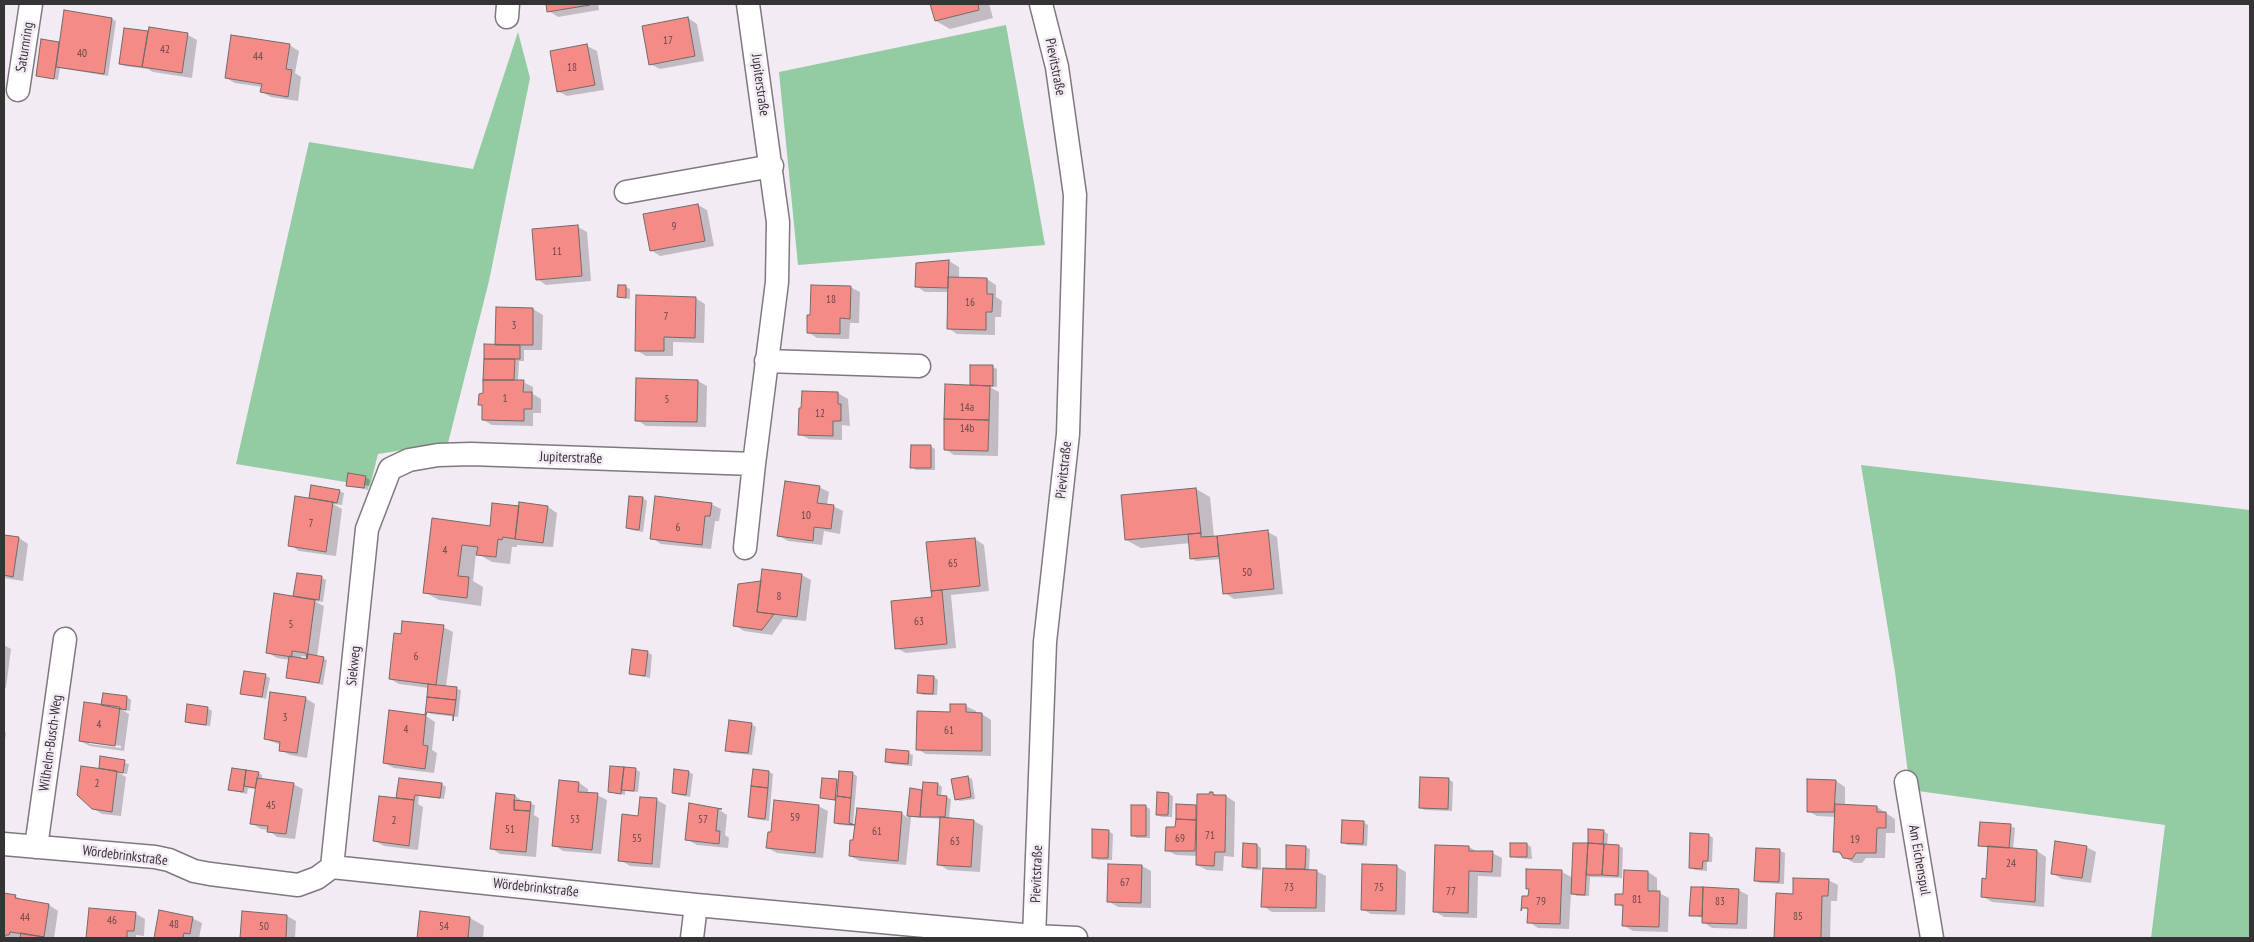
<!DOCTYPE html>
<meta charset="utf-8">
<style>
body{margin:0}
#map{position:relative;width:2254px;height:942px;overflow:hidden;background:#f3ebf3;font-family:"PT Sans Narrow",sans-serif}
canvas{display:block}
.frame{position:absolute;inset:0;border:5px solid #363336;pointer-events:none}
</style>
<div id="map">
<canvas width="2254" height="942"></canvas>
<div class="frame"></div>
</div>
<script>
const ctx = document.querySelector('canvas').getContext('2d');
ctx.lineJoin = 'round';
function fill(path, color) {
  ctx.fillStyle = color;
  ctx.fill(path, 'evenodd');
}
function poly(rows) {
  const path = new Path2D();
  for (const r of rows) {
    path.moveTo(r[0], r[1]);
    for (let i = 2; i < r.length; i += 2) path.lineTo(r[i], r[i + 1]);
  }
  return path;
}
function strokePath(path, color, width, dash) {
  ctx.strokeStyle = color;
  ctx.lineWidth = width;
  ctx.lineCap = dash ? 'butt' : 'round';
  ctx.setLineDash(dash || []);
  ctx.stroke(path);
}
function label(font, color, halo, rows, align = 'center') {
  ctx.font = font + ' "PT Sans Narrow",sans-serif';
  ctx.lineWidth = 5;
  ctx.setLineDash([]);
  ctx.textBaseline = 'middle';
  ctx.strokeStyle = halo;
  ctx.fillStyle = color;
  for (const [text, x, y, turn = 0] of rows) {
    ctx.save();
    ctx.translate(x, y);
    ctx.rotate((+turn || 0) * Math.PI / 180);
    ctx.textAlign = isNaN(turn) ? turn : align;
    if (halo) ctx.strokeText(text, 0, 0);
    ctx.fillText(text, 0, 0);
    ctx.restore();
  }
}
const green = poly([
 [1006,25,1045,245,798,265,779,72],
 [518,32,530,78,489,281,448,443,378,454,370,486,236,464,309,142,473,169],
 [1861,465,2250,510,2250,938,2151,938,2165,825,1918,791,1908,773,1895,672]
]);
const shadow = poly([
 [547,4,598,4,599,10,558,17,549,11],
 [931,4,989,4,993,18,950,29,936,21],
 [688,18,697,24,704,61,660,69,650,64],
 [112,19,116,21,108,76,60,68,58,80,37,75,42,41,60,43],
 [147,32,188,35,197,40,192,78,153,72,148,69,124,66,120,63],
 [289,45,299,51,295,73,301,77,298,101,271,97,262,92,262,87,235,83,226,78],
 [587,46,597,51,604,90,567,96,558,91],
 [698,205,707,210,714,246,660,256,651,250],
 [578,227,587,232,591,281,546,285,537,279],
 [949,261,959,267,959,278,987,279,996,285,996,297,1002,301,1001,317,995,317,995,335,957,334,948,328,949,292,925,292,916,286,917,264],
 [626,287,630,289,630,299,619,297],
 [850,287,860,292,859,323,850,323,849,339,817,338,808,332],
 [695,298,705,304,704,343,673,342,673,356,646,356,636,350],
 [497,309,533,309,543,315,542,350,524,350,524,361,519,361,518,381,523,382,533,387,533,394,541,399,541,413,533,413,533,426,492,425,483,420,484,406,480,404,484,395,497,346],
 [993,367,997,369,997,387,990,387,999,392,998,456,954,455,945,449,975,386,971,384],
 [698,381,707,386,706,427,646,426,637,420],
 [803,392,838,393,848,399,850,426,842,425,842,440,809,439,799,434],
 [930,446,935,449,935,470,916,470,912,467],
 [365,477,370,480,368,490,348,485],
 [819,487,829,492,827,505,833,506,843,511,840,534,824,531,822,545,788,541,779,536],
 [1196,489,1210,497,1214,537,1268,532,1277,537,1283,594,1234,599,1225,593,1221,559,1196,561,1191,558,1190,543,1141,548,1126,540],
 [339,491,344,493,342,505,333,504,342,509,336,556,299,551,290,545,316,501,311,498],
 [643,498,647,501,643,532,631,530,627,528],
 [711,504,721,509,719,521,715,521,711,549,661,544,652,538],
 [548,507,557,513,553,547,517,545,517,547,512,547,510,564,492,562,476,553,473,581,483,587,481,606,439,600,424,592,434,519,491,528,520,508],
 [4,536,19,538,28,544,23,581,4,578],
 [975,539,984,545,989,591,951,595,956,648,906,653,896,648,933,598,928,544],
 [298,574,322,578,326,580,323,602,314,601,324,606,317,657,327,660,323,685,287,677,290,660,277,658,267,652,300,599,295,596],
 [301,656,308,657,308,660,301,659],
 [802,575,811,580,806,621,783,619,772,635,744,631,734,625],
 [443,627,453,632,446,687,461,690,458,717,431,714,426,711,429,688,399,684,390,679,402,635],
 [4,645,11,649,6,688,4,687],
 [647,652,652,655,650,678,631,674],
 [266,676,270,678,266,699,241,693],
 [934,677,938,680,937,695,923,695,919,693],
 [104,694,127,697,131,700,130,711,122,710,129,714,124,751,90,746,80,741,103,706],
 [89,741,121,746,121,748,89,744],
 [305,698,315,704,307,758,290,755,280,750,281,745,265,739],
 [951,705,966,706,976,711,976,714,982,714,991,720,991,756,926,754,917,749,951,713],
 [207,708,212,711,210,726,190,724,186,722],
 [426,716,435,722,432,750,437,753,434,773,394,768,384,763],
 [751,724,756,727,752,755,731,753,726,750],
 [4,732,6,733,4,746],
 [908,753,913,755,912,766,891,764,886,761],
 [101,758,129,764,127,774,119,773,126,777,121,816,102,814,92,808],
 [233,769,258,773,262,775,262,780,293,784,303,789,295,839,277,837,268,830,261,829,251,823,256,789,248,788,247,794,230,790],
 [635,769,640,772,638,792,625,791,625,795,609,792],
 [688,772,693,774,690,797,678,795,673,793],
 [769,772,773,774,769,821,754,819,749,817],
 [852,773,857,776,853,826,839,825,835,822,836,801,821,797,823,779,839,780],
 [968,777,972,779,975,799,960,801,956,799],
 [1448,779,1453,782,1452,811,1425,810,1420,808],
 [1836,781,1845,787,1845,806,1877,807,1895,819,1895,833,1886,833,1885,858,1866,858,1862,863,1854,863,1844,857,1835,851,1836,817,1817,816,1808,811],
 [579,783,588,789,588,794,597,795,607,800,601,854,563,851,554,845],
 [442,784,446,787,444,799,419,796,418,804,423,807,418,850,384,846,375,841,397,800],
 [938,784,942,787,941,796,951,799,949,819,974,821,983,826,980,872,948,870,938,864,942,819,911,817,906,865,860,861,850,856,901,813,908,818,911,790,924,791],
 [497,794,515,796,524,802,535,805,534,815,539,818,536,857,500,854,491,848],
 [514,798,516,798,515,807,513,806],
 [1168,794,1173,796,1172,817,1162,817,1157,815],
 [1213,794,1226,796,1235,802,1234,857,1224,856,1223,871,1207,870,1197,865,1198,856,1176,855,1166,850,1177,828,1178,805,1197,806],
 [657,800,666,805,660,868,630,866,620,860,640,817],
 [818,806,828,811,823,858,777,853,768,848],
 [1145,806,1150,809,1150,838,1137,838,1132,835],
 [718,809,727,815,725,835,729,838,728,848,697,845,688,840],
 [1363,822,1368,825,1367,846,1347,845,1343,842],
 [2010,826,2015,828,2013,850,2037,851,2046,857,2044,907,1992,902,1982,896,1987,880,1989,848,1980,845],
 [1108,831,1113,834,1112,860,1098,860,1093,857],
 [1603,831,1608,834,1607,846,1619,846,1623,848,1622,878,1590,877,1589,896,1577,896,1571,892,1569,929,1538,928,1529,922,1529,911,1523,907,1530,897,1530,890,1527,888,1562,872,1573,878,1589,845],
 [1709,835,1713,838,1712,862,1707,862,1707,871,1695,870,1691,868],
 [1511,844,1527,844,1531,847,1532,859,1516,858,1511,856],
 [1257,845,1261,848,1261,870,1248,869,1243,867],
 [1305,847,1310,849,1309,871,1316,871,1326,876,1325,912,1272,912,1263,906],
 [1469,847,1478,852,1492,853,1502,858,1501,877,1478,876,1477,918,1444,917,1434,911],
 [2086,847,2096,852,2091,883,2062,879,2052,873],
 [1757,850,1780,851,1785,853,1784,884,1760,883,1756,881],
 [1142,866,1151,871,1151,908,1118,907,1108,901],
 [1397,867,1406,872,1405,915,1371,914,1362,909],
 [1648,872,1657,878,1657,892,1669,898,1668,932,1633,931,1623,925,1624,908,1617,904],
 [1828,880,1838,885,1837,901,1831,901,1830,938,1776,938,1777,895,1794,895],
 [1692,888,1738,890,1748,895,1747,929,1712,928,1703,922,1703,918,1691,915],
 [4,894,15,896,24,901,49,905,58,911,54,938,4,938],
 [90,909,136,914,145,919,144,936,136,935,136,938,88,938],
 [160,912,192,918,202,923,199,938,155,938],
 [421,912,470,918,484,926,483,938,418,938],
 [243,913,287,916,296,921,295,938,241,938]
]);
const building = poly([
 [546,4,590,4,590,5,547,12,546,4],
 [930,4,978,4,979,10,935,21,930,4],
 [64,10,112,18,104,74,56,67,64,10],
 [688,17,695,56,649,65,642,26,688,17],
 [149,27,188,33,182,73,142,67,149,27],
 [124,28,148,31,142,67,119,64,124,28],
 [231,35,290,44,286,69,292,70,288,97,260,92,262,84,225,78,231,35],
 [41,39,59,42,54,79,36,76,41,39],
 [587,44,595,85,557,92,550,51,587,44],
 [698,204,705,241,650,251,643,214,698,204],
 [578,225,582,276,536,280,532,229,578,225],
 [949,260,948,288,915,287,916,263,949,260],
 [948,277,987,278,987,294,993,294,992,312,986,312,986,330,947,329,948,277],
 [618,285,626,285,626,298,617,297,618,285],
 [811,285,851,286,850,319,840,318,840,334,807,333,807,315,810,315,811,285],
 [636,295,696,297,695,338,664,337,664,351,635,351,636,295],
 [496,307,533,308,533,345,495,345,496,307],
 [484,344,520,345,520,359,484,359,484,344],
 [484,359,515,359,514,380,483,380,484,359],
 [970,365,993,365,993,386,970,385,970,365],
 [636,378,698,380,697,422,635,421,636,378],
 [483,380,524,380,523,392,532,392,532,409,524,409,524,421,482,420,482,405,478,405,479,394,483,393,483,380],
 [945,384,990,386,989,420,944,419,945,384],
 [802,391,838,392,838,404,841,404,841,421,833,421,833,436,798,435,799,408,801,408,802,391],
 [944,419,989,420,988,451,944,450,944,419],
 [911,445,931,445,931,468,910,468,911,445],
 [348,473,366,476,364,488,346,486,348,473],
 [785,481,820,486,817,503,834,505,831,529,814,527,813,541,777,536,785,481],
 [311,485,340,490,337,503,309,498,311,485],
 [1196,488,1201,533,1125,540,1121,495,1196,488],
 [295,496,333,502,326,552,288,546,295,496],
 [629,496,643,497,639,530,626,528,629,496],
 [655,496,712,503,710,516,705,516,702,545,650,539,655,496],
 [519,502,548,506,543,543,515,539,519,502],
 [492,503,519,506,515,539,503,537,502,540,498,539,496,557,476,555,478,547,462,545,458,576,469,577,467,598,423,593,432,518,490,526,492,503],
 [1268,530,1274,589,1223,594,1217,536,1268,530],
 [1201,533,1201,537,1217,536,1219,556,1190,559,1188,534,1201,533],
 [4,535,19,537,13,577,4,575,4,535],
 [975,538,980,586,931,591,926,542,975,538],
 [762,569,802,574,797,617,757,612,762,569],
 [297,573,322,576,319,600,293,596,297,573],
 [761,581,757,612,774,614,762,630,733,626,738,584,761,581],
 [942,590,947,644,895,649,891,601,932,597,931,591,942,590],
 [274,593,315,600,307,659,306,653,292,651,292,657,266,653,274,593],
 [402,621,444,625,436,685,389,679,394,633,401,634,402,621],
 [632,649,648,651,645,676,629,674,632,649],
 [308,654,324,657,319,683,286,678,289,656,307,659,308,654],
 [244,671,266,674,262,697,240,694,244,671],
 [918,675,934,676,933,694,917,693,918,675],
 [428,684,457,687,456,700,427,697,428,684],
 [270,692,306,697,297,753,279,751,280,742,264,739,270,692],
 [103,693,127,696,126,710,101,705,103,693],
 [427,697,456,700,453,721,453,715,427,712,426,715,425,715,427,697],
 [84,702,120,707,115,746,79,741,84,702],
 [187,704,208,707,206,725,185,722,187,704],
 [950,704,966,704,966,712,982,713,982,751,916,750,917,711,950,712,950,704],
 [389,710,426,715,423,745,428,746,425,769,383,763,389,710],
 [729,720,752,723,748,753,725,751,729,720],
 [886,749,909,751,908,764,885,762,886,749],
 [100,756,125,760,123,773,99,768,100,756],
 [81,766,117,771,112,812,92,809,77,795,81,766],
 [610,766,624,767,621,794,608,792,610,766],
 [624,767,636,768,634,791,621,790,624,767],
 [232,768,246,770,243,792,228,790,232,768],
 [674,769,689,771,686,795,672,793,674,769],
 [753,769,769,771,768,788,751,786,753,769],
 [246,770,259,772,255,788,244,786,246,770],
 [839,771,853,772,851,798,837,796,839,771],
 [968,776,971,797,955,800,951,779,968,776],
 [1420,777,1449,778,1448,809,1419,808,1420,777],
 [257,778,294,783,286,834,267,832,268,826,250,824,257,778],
 [399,778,442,783,440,798,415,795,414,800,396,798,399,778],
 [822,778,837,779,835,800,820,798,822,778],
 [1807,779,1836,780,1834,812,1807,812,1807,779],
 [559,780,579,782,578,792,598,793,592,850,552,846,559,780],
 [923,782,938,783,937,795,947,796,945,817,920,817,923,782],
 [751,786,768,788,765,819,748,817,751,786],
 [910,788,922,790,920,817,907,816,910,788],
 [1157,792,1169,793,1168,815,1156,815,1157,792],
 [1210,792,1213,792,1213,795,1226,795,1225,852,1215,852,1214,866,1196,865,1197,794,1209,794,1210,792],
 [496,793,515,795,514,810,530,811,526,852,490,849,496,793],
 [379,796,414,800,409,846,373,841,379,796],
 [836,796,851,798,849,823,855,825,834,823,836,796],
 [640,797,657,798,652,864,618,861,622,814,638,816,640,797],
 [514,800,531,802,530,811,514,810,514,800],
 [774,800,819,805,815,853,766,848,768,832,771,832,774,800],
 [689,803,722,809,718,809,716,831,720,831,719,844,685,840,689,803],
 [1176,804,1196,805,1196,820,1176,819,1176,804],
 [1835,804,1877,806,1877,812,1886,812,1886,828,1877,828,1876,853,1856,853,1852,859,1843,858,1840,852,1833,852,1835,804],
 [1131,805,1146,805,1146,836,1131,836,1131,805],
 [857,808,902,812,898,861,849,856,850,840,853,840,857,808],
 [940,817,974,820,971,867,937,865,940,817],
 [1176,819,1196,820,1195,851,1165,851,1166,827,1175,827,1176,819],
 [1342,820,1364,821,1363,844,1341,843,1342,820],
 [1980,822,2011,824,2009,848,1978,846,1980,822],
 [1092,829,1109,830,1108,858,1092,858,1092,829],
 [1588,829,1604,830,1603,844,1588,843,1588,829],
 [1690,833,1709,834,1708,861,1703,861,1702,869,1689,868,1690,833],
 [2055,841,2087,846,2082,878,2051,874,2055,841],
 [1243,843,1257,844,1257,868,1242,867,1243,843],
 [1510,843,1527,843,1527,857,1510,857,1510,843],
 [1573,843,1588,843,1585,895,1571,894,1573,843],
 [1588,843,1604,844,1602,875,1586,875,1588,843],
 [1604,844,1619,845,1618,876,1602,875,1604,844],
 [1286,845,1306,846,1305,869,1286,869,1286,845],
 [1435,845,1469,846,1469,851,1493,851,1492,872,1469,871,1468,913,1433,912,1435,845],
 [1988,846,2037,850,2035,902,1981,897,1982,878,1986,879,1988,846],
 [1756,848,1780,849,1779,882,1754,881,1756,848],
 [1108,864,1142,865,1141,903,1107,902,1108,864],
 [1362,864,1397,865,1396,911,1361,910,1362,864],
 [1263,868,1317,870,1316,908,1261,907,1263,868],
 [1526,869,1562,870,1560,924,1527,923,1528,908,1522,908,1521,911,1522,896,1528,896,1529,889,1526,889,1526,869],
 [1624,870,1648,871,1648,891,1660,891,1659,927,1622,926,1623,905,1615,905,1615,894,1623,894,1624,870],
 [1793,878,1829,879,1828,896,1822,896,1821,938,1774,938,1776,893,1793,894,1793,878],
 [1691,887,1703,887,1702,916,1689,916,1691,887],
 [1703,887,1739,889,1737,924,1702,923,1703,887],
 [4,893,16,895,15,898,49,904,44,937,10,932,9,935,6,935,4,938,4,893],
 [89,908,136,912,134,931,127,931,127,938,86,938,89,908],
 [159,910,193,917,190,934,184,933,183,938,154,938,159,910],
 [242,911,287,915,286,938,240,938,242,911],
 [420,911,470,917,468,938,417,938,420,911],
 [21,933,44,937,43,938,20,938,21,933]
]);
const street = poly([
 [748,4,778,222,777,282,754,464],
 [507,17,508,4],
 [18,90,31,4],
 [626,192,772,166],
 [766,361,919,366],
 [1906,782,1932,938],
 [4,844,155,857,169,860,194,871,210,874,298,885,317,878,332,867,696,905,1034,936,1076,938],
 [36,847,65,639],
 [332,867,367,529,390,469,409,460,438,455,471,454,754,464,745,548],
 [692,938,696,905],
 [1034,938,1045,642,1068,434,1075,195,1057,67,1041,4]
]);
const numberNames = [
 ["17",668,41],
 ["42",165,50],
 ["40",82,54],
 ["44",258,57],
 ["18",572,68],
 ["9",674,227],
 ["11",557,252],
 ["18",831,300],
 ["16",970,303],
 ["7",666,317],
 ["3",514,326],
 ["1",505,399],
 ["5",667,400],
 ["14a",967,408],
 ["12",820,414],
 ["14b",967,429],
 ["10",806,516],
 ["7",311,524],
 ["6",678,528],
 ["4",445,551],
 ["65",953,564],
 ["50",1247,573],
 ["8",779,597],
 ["63",919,622],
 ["5",291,625],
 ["6",416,657],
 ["3",285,718],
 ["4",99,725],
 ["4",406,730],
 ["61",949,731],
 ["2",97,784],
 ["45",271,806],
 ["59",795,818],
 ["53",575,820],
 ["57",703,820],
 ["2",394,821],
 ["51",510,830],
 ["61",877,832],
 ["71",1210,836],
 ["55",637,839],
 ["69",1180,839],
 ["19",1855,840],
 ["63",955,842],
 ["24",2011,864],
 ["67",1125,883],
 ["73",1289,888],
 ["75",1379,888],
 ["77",1451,892],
 ["81",1637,900],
 ["79",1541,902],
 ["83",1720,902],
 ["85",1798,917],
 ["44",25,918],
 ["46",112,921],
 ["48",174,925],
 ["50",264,927],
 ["54",444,927]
];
const streetNames = [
 ["Saturnring",25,47,-81],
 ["Pievitstraße",1055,67,79],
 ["Jupiterstraße",760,85,82],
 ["Jupiterstraße",571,458,2],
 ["Pievitstraße",1064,470,-84],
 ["Siekweg",354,666,-84],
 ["Wilhelm-Busch-Weg",51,743,-82],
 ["Wördebrinkstraße",125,856,7],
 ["Am Eichenspul",1919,860,80],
 ["Pievitstraße",1037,874,-88],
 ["Wördebrinkstraße",536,888,6]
];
fill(green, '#93cba3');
fill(shadow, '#0003');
fill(building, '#f58b86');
strokePath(building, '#746a69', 1);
strokePath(street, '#7f787f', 25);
strokePath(street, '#fff', 22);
label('11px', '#66494a', null, numberNames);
label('14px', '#363336', '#f3ebf3', streetNames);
</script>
